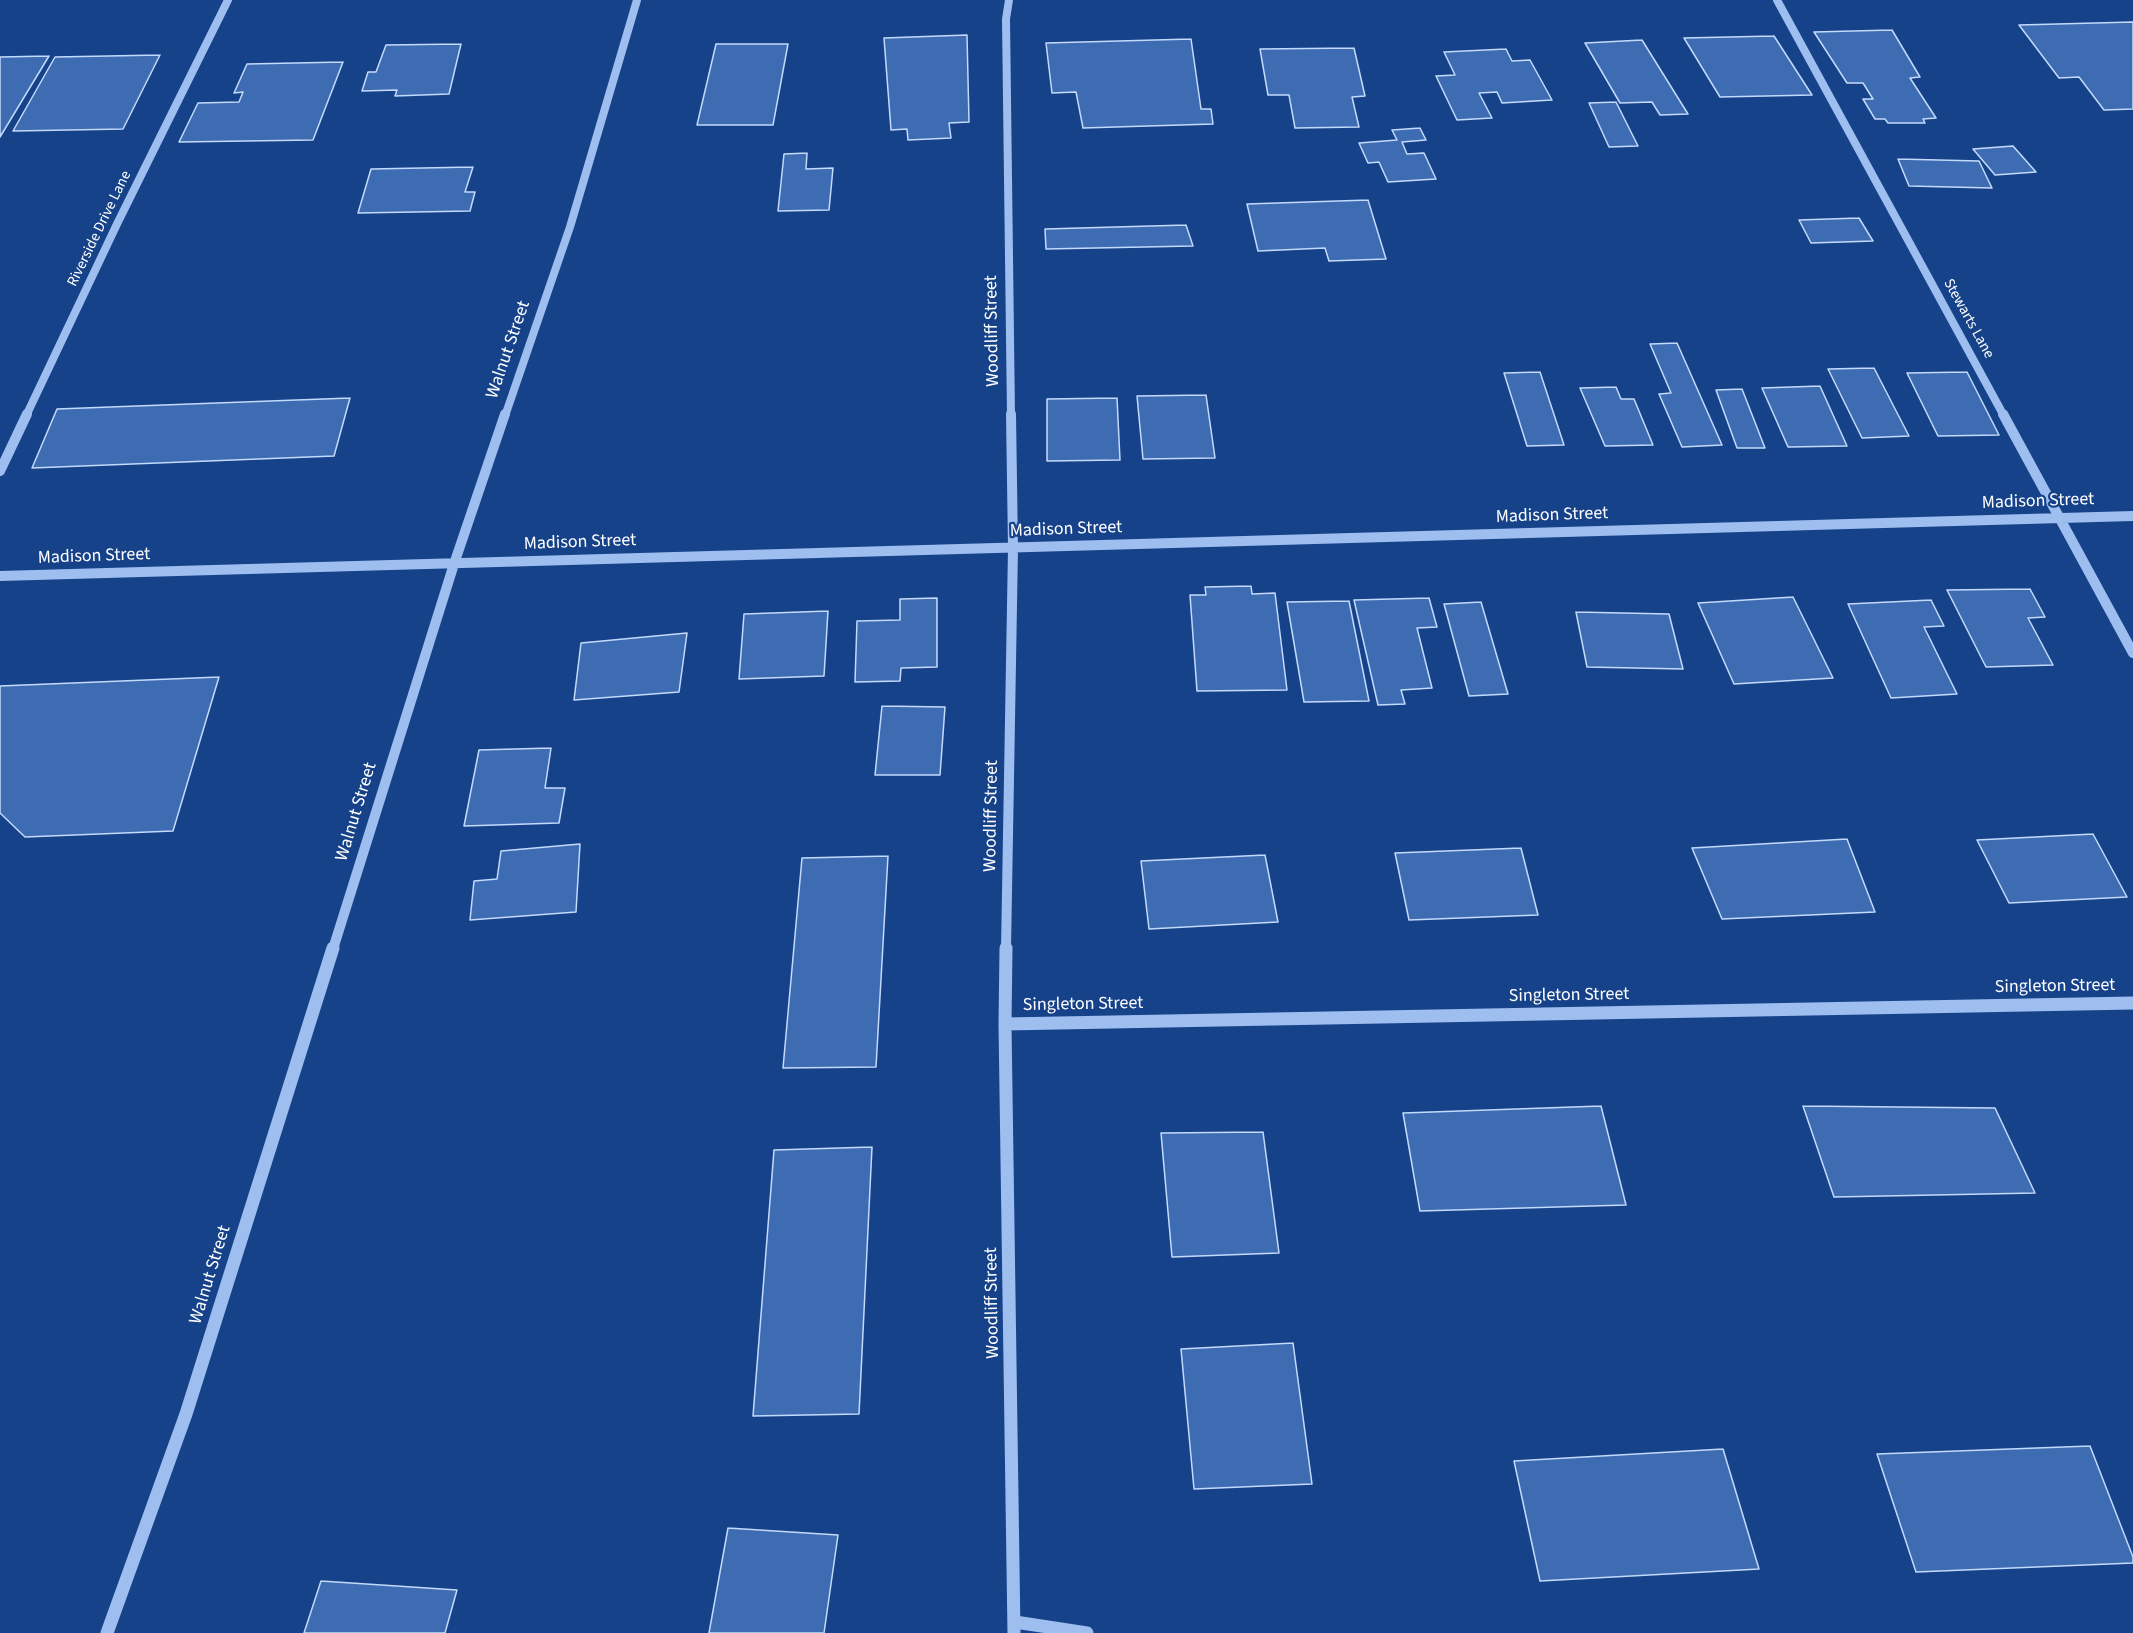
<!DOCTYPE html>
<style>
body{margin:0}
canvas{display:block;background:#16428a}
</style>
<canvas width="2133" height="1633"></canvas>
<script>
const ctx = document.querySelector('canvas').getContext('2d');
ctx.lineJoin = 'round';
function fill(path, color) {
  ctx.fillStyle = color;
  ctx.fill(path, 'evenodd');
}
function poly(rows) {
  const path = new Path2D();
  for (const r of rows) {
    path.moveTo(r[0], r[1]);
    for (let i = 2; i < r.length; i += 2) path.lineTo(r[i], r[i + 1]);
  }
  return path;
}
function strokePath(path, color, width, dash) {
  ctx.strokeStyle = color;
  ctx.lineWidth = width;
  ctx.lineCap = dash ? 'butt' : 'round';
  ctx.setLineDash(dash || []);
  ctx.stroke(path);
}
function label(font, color, halo, rows, align = 'center') {
  ctx.font = font + ' "Source Sans 3",sans-serif';
  ctx.lineWidth = 4.5;
  ctx.setLineDash([]);
  ctx.textBaseline = 'middle';
  ctx.strokeStyle = halo;
  ctx.fillStyle = color;
  for (const [text, x, y, turn = 0] of rows) {
    ctx.save();
    ctx.translate(x, y);
    ctx.rotate((+turn || 0) * Math.PI / 180);
    ctx.textAlign = isNaN(turn) ? turn : align;
    if (halo) ctx.strokeText(text, 0, 0);
    ctx.fillText(text, 0, 0);
    ctx.restore();
  }
}
const building = poly([
 [2133,22,2133,109,2104,110,2079,77,2059,78,2019,25,2133,22],
 [1892,30,1920,77,1910,78,1936,118,1923,119,1925,123,1888,123,1885,119,1875,119,1863,99,1873,99,1863,83,1847,83,1814,32,1892,30],
 [967,35,969,122,949,123,951,138,908,140,907,129,891,130,884,38,967,35],
 [1774,36,1812,95,1720,97,1684,38,1774,36],
 [1191,39,1201,109,1211,109,1213,124,1083,128,1076,92,1052,93,1046,43,1191,39],
 [1642,40,1688,114,1660,115,1652,102,1620,103,1585,43,1642,40],
 [461,44,449,94,395,96,397,90,362,91,368,72,376,72,386,45,461,44],
 [716,44,788,44,773,125,697,125,716,44],
 [1354,48,1365,96,1352,97,1359,127,1295,128,1289,95,1268,95,1260,49,1354,48],
 [1506,49,1512,61,1530,60,1552,100,1502,103,1497,92,1479,93,1492,118,1457,120,1436,76,1455,75,1444,52,1506,49],
 [160,55,123,129,13,131,55,57,160,55],
 [49,56,0,137,0,57,49,56],
 [343,62,313,140,179,142,198,103,239,102,243,92,234,93,247,64,343,62],
 [1616,102,1638,146,1609,147,1589,103,1616,102],
 [1420,128,1426,140,1402,142,1407,154,1424,153,1436,179,1388,182,1379,162,1368,163,1359,143,1397,140,1392,130,1420,128],
 [2013,146,2036,172,1995,175,1973,149,2013,146],
 [807,153,806,169,833,168,829,210,778,211,784,154,807,153],
 [1898,159,1979,161,1992,188,1909,186,1898,159],
 [473,167,465,192,475,192,470,211,358,213,371,169,473,167],
 [1368,200,1386,259,1329,261,1325,248,1258,251,1247,204,1368,200],
 [1859,218,1873,241,1811,243,1799,220,1859,218],
 [1186,225,1193,246,1046,249,1045,229,1186,225],
 [1677,343,1722,445,1682,447,1659,394,1671,393,1650,344,1677,343],
 [1874,368,1909,436,1862,438,1828,369,1874,368],
 [1540,372,1564,445,1527,446,1504,373,1540,372],
 [1967,372,1999,435,1938,436,1907,373,1967,372],
 [1820,386,1847,446,1788,447,1762,388,1820,386],
 [1616,387,1621,399,1634,399,1653,445,1605,446,1580,388,1616,387],
 [1742,389,1765,448,1737,448,1716,390,1742,389],
 [1206,395,1215,458,1143,459,1137,396,1206,395],
 [350,398,334,456,32,468,57,409,350,398],
 [1117,398,1120,460,1047,461,1047,399,1117,398],
 [1251,586,1252,594,1275,593,1287,690,1197,691,1190,595,1206,595,1205,587,1251,586],
 [2030,589,2045,617,2028,618,2053,665,1986,667,1947,590,2030,589],
 [1793,597,1833,678,1734,684,1698,603,1793,597],
 [937,598,937,667,901,668,900,681,855,682,857,621,900,620,900,599,937,598],
 [1429,598,1437,627,1417,628,1432,688,1401,690,1405,704,1378,705,1354,600,1429,598],
 [1931,600,1944,626,1924,627,1957,694,1891,698,1848,604,1931,600],
 [1349,601,1369,701,1304,702,1287,602,1349,601],
 [1481,602,1508,694,1469,696,1444,604,1481,602],
 [828,611,824,676,739,679,744,614,828,611],
 [1576,612,1669,614,1683,669,1587,667,1576,612],
 [687,633,679,692,574,700,581,643,687,633],
 [219,677,173,831,25,837,0,813,0,686,219,677],
 [882,706,945,707,940,775,875,775,882,706],
 [551,748,545,788,565,788,559,823,464,826,479,750,551,748],
 [2093,834,2127,897,2009,903,1977,840,2093,834],
 [1847,839,1875,912,1722,919,1692,848,1847,839],
 [580,844,576,912,470,920,474,881,497,879,501,851,580,844],
 [1521,848,1538,915,1409,920,1395,853,1521,848],
 [1265,855,1278,922,1149,929,1141,861,1265,855],
 [888,856,876,1067,783,1068,802,858,888,856],
 [1601,1106,1626,1205,1420,1211,1403,1113,1601,1106],
 [1803,1106,1995,1108,2035,1193,1834,1197,1803,1106],
 [1263,1132,1279,1253,1172,1257,1161,1133,1263,1132],
 [872,1147,859,1414,753,1416,774,1150,872,1147],
 [1293,1343,1312,1484,1194,1489,1181,1349,1293,1343],
 [2090,1446,2133,1557,2133,1563,1916,1572,1877,1454,2090,1446],
 [1723,1449,1759,1569,1540,1581,1514,1461,1723,1449],
 [728,1528,838,1535,824,1633,709,1633,728,1528],
 [321,1581,457,1590,445,1633,304,1633,321,1581]
]);
const minorFar2 = poly([
 [1009,0,1006,19,1011,416],
 [1777,0,2004,416],
 [26,416,117,224,228,0],
 [505,416,570,227,637,0]
]);
const minorFar1 = poly([
 [2003,414,2133,653],
 [0,471,27,414],
 [0,576,2133,516],
 [333,949,454,564,505,414],
 [1006,949,1013,548,1011,414]
]);
const minor = poly([
 [1006,948,1005,1024,1014,1633],
 [1005,1024,2133,1003],
 [1015,1622,1087,1633],
 [107,1633,186,1414,333,948]
]);
const farStreetnames = [
 ["Riverside Drive Lane",100,229,-64],
 ["Stewarts Lane",1968,319,61]
];
const streetNames = [
 ["Woodliff Street",993,331,-91],
 ["Walnut Street",509,350,-71],
 ["Madison Street",2038,502,-2],
 ["Madison Street",1552,516,-2],
 ["Madison Street",1066,530,-2],
 ["Madison Street",580,543,-2],
 ["Madison Street",94,557,-2],
 ["Walnut Street",357,812,-73],
 ["Woodliff Street",992,816,-89],
 ["Singleton Street",2055,987,-1],
 ["Singleton Street",1569,996,-1],
 ["Singleton Street",1083,1005,-1],
 ["Walnut Street",211,1275,-73],
 ["Woodliff Street",993,1303,-91]
];
fill(building, '#3e6cb3');
strokePath(building, '#c4dafb', 1.5);
strokePath(minorFar2, '#9ebeef', 8);
strokePath(minorFar1, '#9ebeef', 10);
strokePath(minor, '#9ebeef', 13);
label('15px', '#fff', '#16428a', farStreetnames);
label('18px', '#fff', '#16428a', streetNames);
</script>
